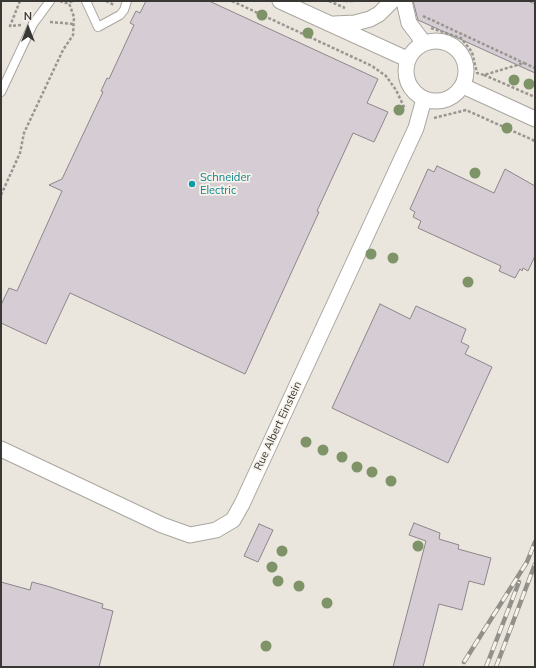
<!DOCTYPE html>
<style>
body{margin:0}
#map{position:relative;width:536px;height:668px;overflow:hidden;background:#eae6de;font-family:Mulish,sans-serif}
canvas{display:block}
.frame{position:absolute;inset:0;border:2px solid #3a3835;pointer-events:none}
.north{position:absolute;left:8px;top:8px;width:40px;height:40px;-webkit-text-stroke:3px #f7f3eb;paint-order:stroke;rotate:0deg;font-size:11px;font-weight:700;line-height:16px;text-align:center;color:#3a3835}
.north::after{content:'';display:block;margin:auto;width:14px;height:18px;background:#3a3835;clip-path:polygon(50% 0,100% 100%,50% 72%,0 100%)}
</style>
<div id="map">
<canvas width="536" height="668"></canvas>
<div class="frame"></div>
<div class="north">N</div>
</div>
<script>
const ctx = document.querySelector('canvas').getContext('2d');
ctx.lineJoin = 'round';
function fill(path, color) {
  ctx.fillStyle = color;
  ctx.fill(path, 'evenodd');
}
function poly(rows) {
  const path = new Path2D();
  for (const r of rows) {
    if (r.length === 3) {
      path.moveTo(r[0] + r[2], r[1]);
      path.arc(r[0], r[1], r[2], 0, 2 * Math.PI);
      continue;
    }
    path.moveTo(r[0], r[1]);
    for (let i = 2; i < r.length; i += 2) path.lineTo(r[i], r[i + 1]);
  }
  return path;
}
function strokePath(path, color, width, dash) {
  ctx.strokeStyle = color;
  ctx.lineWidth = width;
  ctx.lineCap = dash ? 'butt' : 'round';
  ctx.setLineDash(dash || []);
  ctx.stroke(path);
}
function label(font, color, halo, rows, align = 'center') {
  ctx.font = font + ' Mulish,sans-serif';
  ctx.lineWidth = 3.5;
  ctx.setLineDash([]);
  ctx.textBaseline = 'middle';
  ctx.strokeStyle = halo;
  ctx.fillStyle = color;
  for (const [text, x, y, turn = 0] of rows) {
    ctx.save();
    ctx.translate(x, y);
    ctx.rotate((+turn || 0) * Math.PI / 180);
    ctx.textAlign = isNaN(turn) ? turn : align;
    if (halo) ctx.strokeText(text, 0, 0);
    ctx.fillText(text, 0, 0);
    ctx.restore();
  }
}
const building = poly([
 [146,1,209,1,378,79,367,103,388,112,374,142,353,133,317,211,319,212,245,374,70,293,46,344,1,323,1,305,9,288,17,291,62,191,49,185,62,179,103,92,101,91,107,78,109,79,134,25,130,23,136,11,140,13,146,1],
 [413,1,528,1,535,4,535,73,418,20,413,1],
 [437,166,494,193,505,169,535,186,535,256,528,271,523,268,522,271,520,269,515,278,499,271,501,266,418,228,421,221,413,217,415,212,410,209,428,169,434,172,437,166],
 [380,304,410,319,416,306,466,329,461,342,469,346,465,354,492,367,448,463,332,408,380,304],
 [414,523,440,533,439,539,459,545,458,549,491,558,484,585,469,581,462,610,439,604,423,667,393,667,426,541,409,535,414,523],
 [259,524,273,530,258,562,244,556,259,524],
 [1,582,30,590,32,582,47,586,103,604,102,608,113,611,99,667,1,667,1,582]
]);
const path = poly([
 [20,1,10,26,21,25],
 [60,1,66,3,74,1],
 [106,1,114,5],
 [232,1,372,66,386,76,396,90,405,109],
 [329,1,345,8],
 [345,1,353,1],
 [423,16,524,63],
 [50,22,74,24],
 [431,28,461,38,472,52,477,73,484,75,524,63,535,68],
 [484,75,535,97],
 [434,118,466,110,535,141],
 [1,195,20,153,24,133,63,50,73,35,74,17,69,3]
]);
const lane = poly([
 [86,1,98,27,120,15,124,10,127,1],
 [1,92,33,24,50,1]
]);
const street = poly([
 [280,1,407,59],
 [404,1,409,23,424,43],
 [334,24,355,23,370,19,379,14,392,1],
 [436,71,30],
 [463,86,535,119],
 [1,449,162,525,190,535,216,530,233,520,242,504,416,128,424,99]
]);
const rail = poly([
 [464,662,527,562,535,542],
 [486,667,519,582],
 [496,667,535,564]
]);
const trees = [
 [262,15],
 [308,33],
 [514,80],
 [529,84],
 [399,110],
 [507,128],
 [475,173],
 [371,254],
 [393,258],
 [468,282],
 [306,442],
 [323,450],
 [342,457],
 [357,467],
 [372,472],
 [391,481],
 [418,546],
 [282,551],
 [272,567],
 [278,581],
 [299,586],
 [327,603],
 [266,646]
];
const markers = [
 [192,184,4,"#0f9aa8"]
];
const cultureNames = [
 ["Schneider",200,178],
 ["Electric",200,191]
];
const streetNames = [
 ["Rue Albert Einstein",278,426,-65]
];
fill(building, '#d5cdd3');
strokePath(building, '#8c858a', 1);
strokePath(lane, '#aaa69f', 10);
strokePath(street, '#aaa69f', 17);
strokePath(path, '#999690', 2.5, [3, 2]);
strokePath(lane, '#fff', 8);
strokePath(street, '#fff', 15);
strokePath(rail, '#93908a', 4.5);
strokePath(rail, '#f7f3eb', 3, [9]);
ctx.fillStyle = '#7f9368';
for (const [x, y] of trees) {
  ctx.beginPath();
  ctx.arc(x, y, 5.5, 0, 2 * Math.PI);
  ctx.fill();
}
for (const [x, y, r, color] of markers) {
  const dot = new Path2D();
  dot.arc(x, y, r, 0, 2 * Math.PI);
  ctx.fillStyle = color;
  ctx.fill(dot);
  strokePath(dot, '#f7f3eb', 1.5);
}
label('11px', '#0d838f', '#f7f3eb', cultureNames, 'left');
label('11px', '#3a3835', '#f7f3eb', streetNames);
</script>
